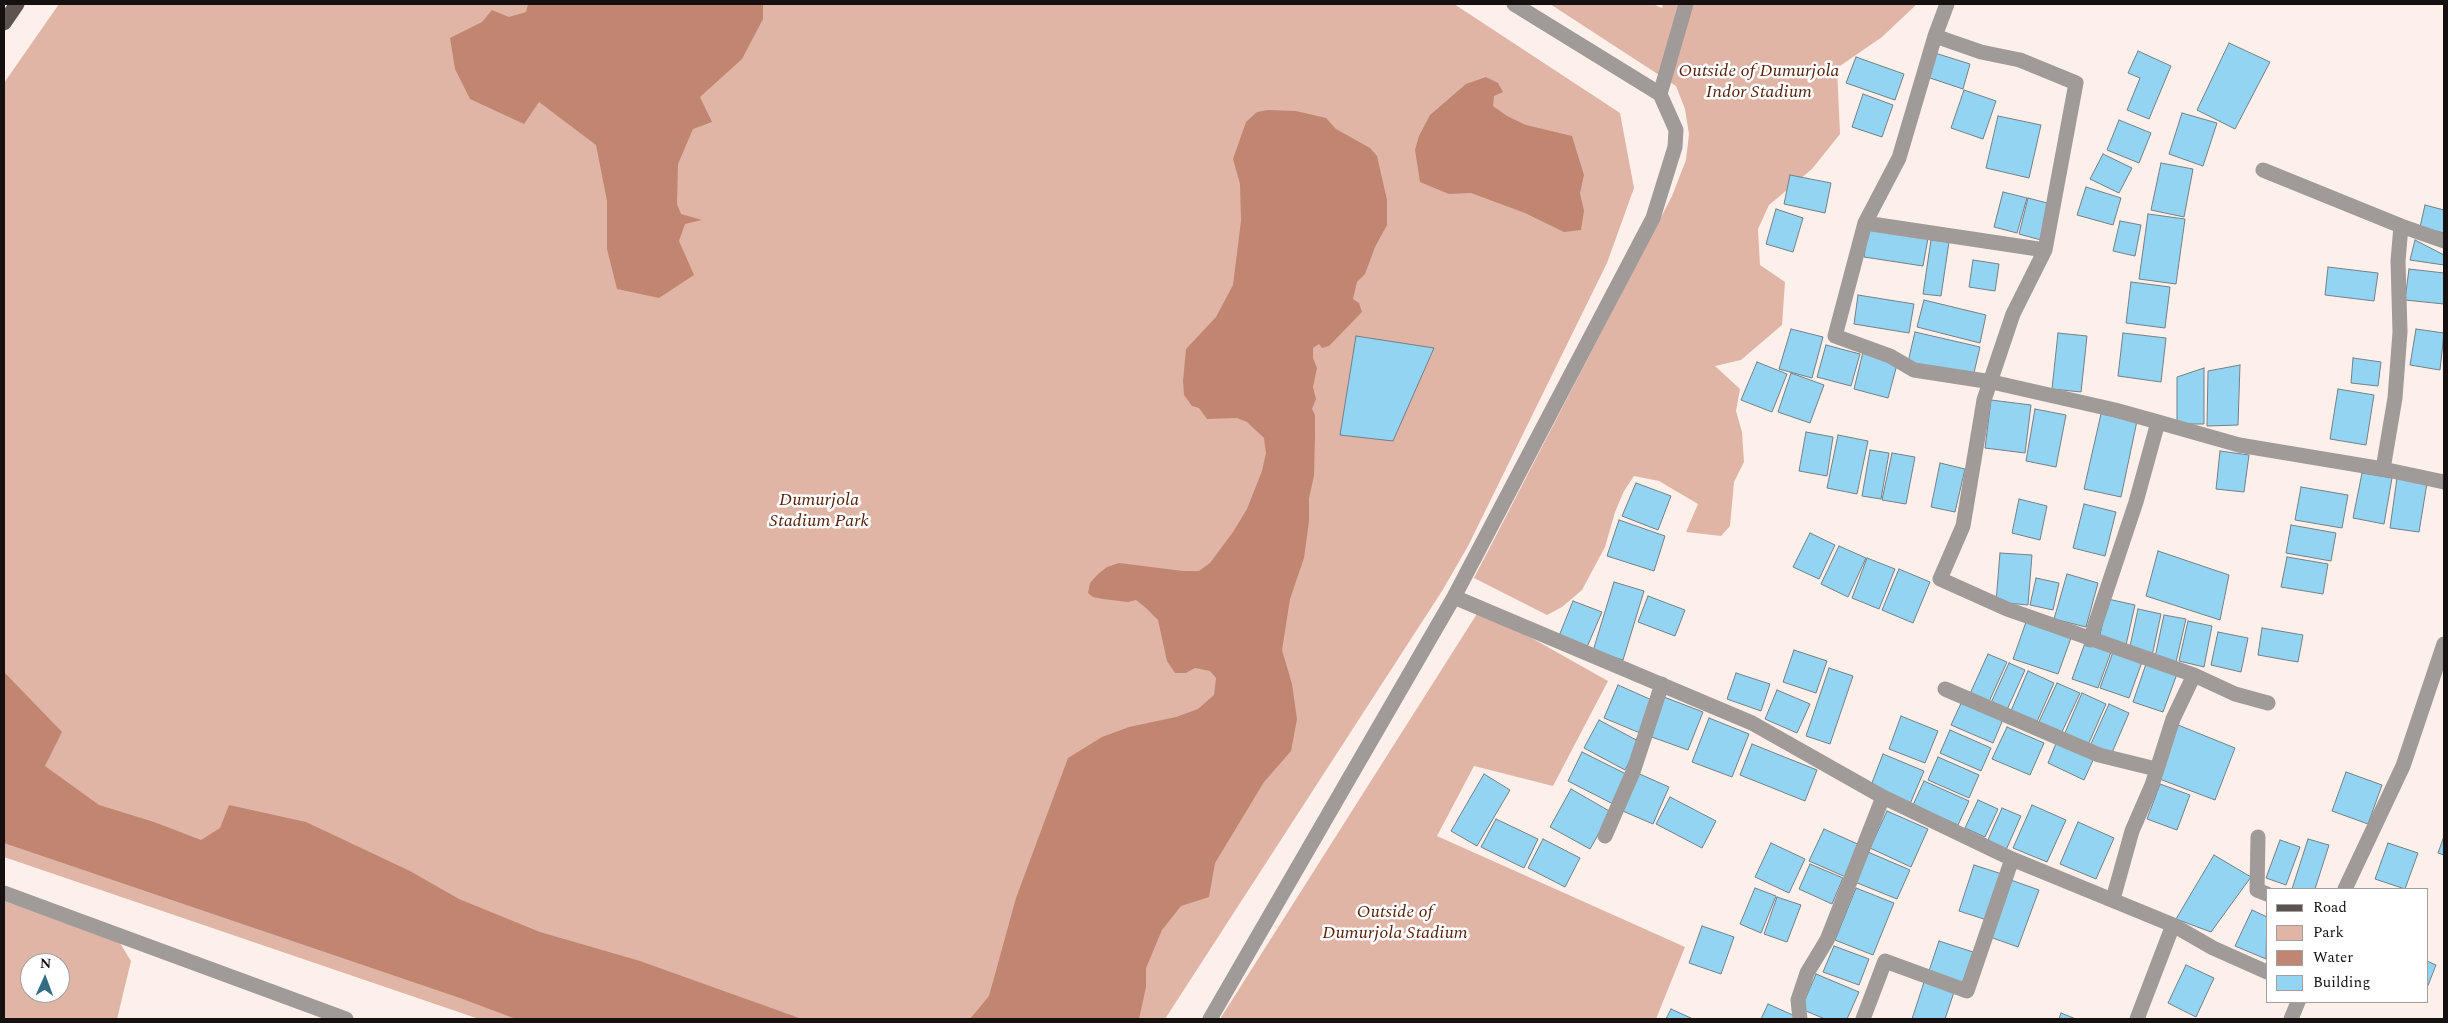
<!DOCTYPE html>
<style>
body{margin:0}
#map{position:relative;width:2448px;height:1023px;overflow:hidden;background:#fdf0eb;font-family:Spectral,serif}
canvas{display:block}
.frame{position:absolute;inset:0;border:5px solid #161110;pointer-events:none}
.legend{position:absolute;left:2266px;top:888px;width:162px;height:115px;box-sizing:border-box;background:#fff;border:1px solid #a2a09f;margin:0;padding:6px 9px;list-style:none;font-size:15px;color:#161110}
.legend li{display:flex;align-items:center;gap:10px;height:25px}
.legend b{width:25px;border:1px solid #a2a09f}
.north{position:absolute;left:20px;top:953px;width:50px;height:50px;box-sizing:border-box;background:#fff;border:1px solid #a2a09f;border-radius:50%;rotate:2deg;font-size:14px;font-weight:700;line-height:20px;text-align:center;color:#161110}
.north::after{content:'';display:block;margin:auto;width:18px;height:22px;background:#326d85;clip-path:polygon(50% 0,100% 100%,50% 72%,0 100%)}
</style>
<div id="map">
<canvas width="2448" height="1023"></canvas>
<div class="frame"></div>
<ul class="legend">
<li><b style="height:6px;background:#5d5350"></b>Road</li>
<li><b style="height:14px;background:#e0b5a6"></b>Park</li>
<li><b style="height:14px;background:#c08671"></b>Water</li>
<li><b style="height:14px;background:#93d4f2"></b>Building</li>
</ul>
<div class="north">N</div>
</div>
<script>
const ctx = document.querySelector('canvas').getContext('2d');
ctx.lineJoin = 'round';
function fill(path, color) {
  ctx.fillStyle = color;
  ctx.fill(path, 'evenodd');
}
function poly(rows) {
  const path = new Path2D();
  for (const r of rows) {
    path.moveTo(r[0], r[1]);
    for (let i = 2; i < r.length; i += 2) path.lineTo(r[i], r[i + 1]);
  }
  return path;
}
function strokePath(path, color, width, dash) {
  ctx.strokeStyle = color;
  ctx.lineWidth = width;
  ctx.lineCap = dash ? 'butt' : 'round';
  ctx.setLineDash(dash || []);
  ctx.stroke(path);
}
function label(font, color, halo, rows, align = 'center') {
  ctx.font = font + ' Spectral,serif';
  ctx.lineWidth = 5;
  ctx.setLineDash([]);
  ctx.textBaseline = 'middle';
  ctx.strokeStyle = halo;
  ctx.fillStyle = color;
  for (const [text, x, y, turn = 0] of rows) {
    ctx.save();
    ctx.translate(x, y);
    ctx.rotate((+turn || 0) * Math.PI / 180);
    ctx.textAlign = isNaN(turn) ? turn : align;
    if (halo) ctx.strokeText(text, 0, 0);
    ctx.fillText(text, 0, 0);
    ctx.restore();
  }
}
const green = poly([
 [59,4,1454,4,1620,113,1634,188,1607,263,1468,546,1442,591,1165,1019,479,1019,4,857,4,83],
 [1550,4,1653,4,1662,8,1663,4,1917,4,1882,37,1837,68,1840,134,1812,169,1769,205,1758,229,1760,265,1785,282,1782,325,1741,360,1715,366,1740,389,1736,411,1742,432,1744,462,1734,482,1730,526,1721,536,1686,532,1698,504,1659,481,1634,476,1624,491,1615,512,1605,547,1582,590,1562,607,1547,615,1474,578,1672,196,1686,160,1689,134,1685,109,1676,86],
 [1480,609,1608,681,1553,786,1474,766,1437,836,1685,947,1656,1019,1220,1019],
 [4,901,120,943,131,961,117,1019,4,1019],
 [30,963,60,963,60,993,30,993]
]);
const water = poly([
 [528,4,763,4,763,19,742,59,700,97,712,122,693,129,678,164,677,204,681,214,702,220,685,224,679,241,694,275,659,298,617,289,607,249,607,201,596,145,539,102,524,124,470,99,455,69,450,38,482,22,492,10,509,17,526,12],
 [1486,77,1498,83,1503,92,1494,96,1493,106,1507,116,1526,125,1572,136,1584,175,1580,193,1584,211,1581,230,1564,232,1525,213,1471,193,1449,194,1420,182,1415,150,1419,136,1430,115,1466,84],
 [1268,110,1296,111,1326,118,1336,129,1370,148,1377,156,1387,200,1387,225,1375,247,1365,274,1357,282,1353,299,1359,303,1362,312,1329,346,1322,348,1319,344,1313,348,1313,358,1317,368,1313,387,1316,399,1312,409,1315,415,1315,435,1314,476,1309,498,1309,521,1304,558,1290,599,1282,650,1292,684,1297,719,1291,751,1264,782,1215,863,1209,897,1181,906,1162,930,1146,968,1146,987,1139,1019,970,1019,989,996,1016,898,1068,758,1102,737,1129,727,1176,717,1198,709,1214,695,1216,678,1210,671,1195,668,1186,673,1175,673,1167,661,1158,620,1146,608,1136,600,1128,602,1103,599,1093,597,1088,593,1090,583,1098,574,1107,567,1119,563,1183,571,1199,571,1210,563,1233,532,1247,509,1262,471,1266,453,1264,438,1247,422,1237,418,1207,419,1199,408,1192,406,1184,395,1183,381,1186,349,1216,317,1233,285,1241,221,1240,184,1233,159,1246,122,1257,112],
 [4,672,62,732,45,766,99,805,154,822,201,840,220,828,229,805,306,822,410,871,459,899,540,932,640,961,802,1019,516,1019,460,998,4,843]
]);
const building = poly([
 [2229,43,2270,62,2235,129,2197,110,2229,43],
 [2138,51,2171,66,2149,119,2127,110,2140,78,2128,73,2138,51],
 [1935,53,1970,64,1963,89,1927,77,1935,53],
 [1856,57,1904,74,1895,100,1846,83,1856,57],
 [1964,90,1996,101,1983,139,1951,128,1964,90],
 [1863,94,1893,105,1882,137,1852,127,1863,94],
 [2182,113,2217,123,2203,166,2169,154,2182,113],
 [1998,116,2041,125,2029,178,1986,168,1998,116],
 [2119,120,2151,133,2139,163,2107,150,2119,120],
 [2103,154,2132,168,2119,193,2090,179,2103,154],
 [2161,163,2193,169,2184,217,2151,210,2161,163],
 [1790,175,1831,183,1825,213,1784,204,1790,175],
 [2086,187,2121,198,2113,225,2077,215,2086,187],
 [2003,192,2027,198,2017,233,1994,227,2003,192],
 [2028,198,2051,204,2041,240,2019,234,2028,198],
 [2425,205,2444,210,2444,233,2420,227,2425,205],
 [1776,209,1803,218,1793,252,1766,244,1776,209],
 [2148,214,2185,219,2176,284,2139,279,2148,214],
 [2120,221,2141,225,2135,256,2113,251,2120,221],
 [1868,229,1928,238,1923,266,1864,257,1868,229],
 [1931,240,1949,242,1941,296,1923,294,1931,240],
 [2415,240,2444,255,2444,265,2410,260,2415,240],
 [1973,260,1999,264,1995,291,1969,287,1973,260],
 [2328,267,2378,273,2374,301,2325,295,2328,267],
 [2409,269,2444,273,2444,304,2405,300,2409,269],
 [2131,282,2170,287,2165,328,2126,323,2131,282],
 [1858,295,1914,304,1909,333,1854,324,1858,295],
 [1924,300,1986,315,1980,343,1917,327,1924,300],
 [1791,329,1823,337,1812,378,1779,369,1791,329],
 [2416,329,2444,333,2440,370,2410,365,2416,329],
 [1915,332,1980,347,1973,377,1908,362,1915,332],
 [2058,333,2087,336,2081,392,2052,389,2058,333],
 [2123,333,2166,338,2161,382,2118,376,2123,333],
 [1356,336,1434,348,1393,441,1340,435,1356,336],
 [1826,345,1860,354,1851,386,1817,377,1826,345],
 [1863,352,1898,361,1888,398,1854,389,1863,352],
 [2353,358,2381,362,2378,386,2351,383,2353,358],
 [1757,362,1787,374,1772,412,1741,400,1757,362],
 [2240,365,2238,425,2207,426,2208,371,2240,365],
 [2204,368,2204,424,2177,424,2177,377,2204,368],
 [1791,373,1824,385,1810,423,1778,412,1791,373],
 [2338,389,2374,395,2366,445,2330,439,2338,389],
 [1991,400,2031,405,2025,453,1985,448,1991,400],
 [2035,409,2066,415,2056,467,2026,461,2035,409],
 [2101,414,2137,421,2121,497,2084,489,2101,414],
 [1806,432,1833,437,1827,476,1799,471,1806,432],
 [1838,435,1868,441,1857,494,1827,488,1838,435],
 [1870,450,1889,453,1881,499,1862,496,1870,450],
 [2220,451,2249,455,2244,492,2216,489,2220,451],
 [1892,453,1915,457,1906,504,1882,500,1892,453],
 [1940,463,1965,469,1955,512,1931,507,1940,463],
 [2362,473,2392,478,2384,524,2353,518,2362,473],
 [2397,478,2427,483,2419,532,2390,528,2397,478],
 [1636,483,1671,496,1658,530,1622,516,1636,483],
 [2301,487,2348,495,2342,528,2295,520,2301,487],
 [2019,499,2047,506,2040,540,2012,533,2019,499],
 [2084,504,2116,512,2105,556,2073,548,2084,504],
 [1619,520,1665,536,1654,571,1607,556,1619,520],
 [2291,525,2336,533,2331,561,2286,553,2291,525],
 [1810,533,1835,545,1819,579,1793,567,1810,533],
 [1839,546,1866,558,1848,597,1821,584,1839,546],
 [2158,551,2229,575,2220,620,2146,596,2158,551],
 [2000,553,2032,555,2028,605,1996,602,2000,553],
 [2287,557,2328,564,2323,594,2281,587,2287,557],
 [1867,558,1895,569,1879,609,1852,598,1867,558],
 [1899,569,1930,582,1913,623,1882,610,1899,569],
 [2067,574,2098,583,2086,627,2054,619,2067,574],
 [2036,578,2059,583,2053,610,2030,605,2036,578],
 [1614,582,1644,591,1623,660,1593,651,1614,582],
 [1648,596,1685,610,1675,636,1638,622,1648,596],
 [2108,599,2135,605,2126,645,2099,639,2108,599],
 [1573,601,1602,612,1587,647,1559,636,1573,601],
 [2138,609,2161,614,2152,656,2129,651,2138,609],
 [2164,615,2186,619,2176,662,2155,657,2164,615],
 [2188,621,2212,626,2204,667,2179,661,2188,621],
 [2026,622,2071,638,2058,674,2013,659,2026,622],
 [2262,628,2303,635,2298,662,2258,655,2262,628],
 [2218,632,2248,638,2241,672,2211,665,2218,632],
 [2085,643,2111,652,2098,688,2072,679,2085,643],
 [1794,650,1827,661,1816,693,1783,682,1794,650],
 [2113,652,2142,662,2129,698,2100,688,2113,652],
 [1988,654,2007,662,1988,704,1969,696,1988,654],
 [2009,663,2025,670,2006,712,1990,705,2009,663],
 [2146,664,2177,674,2163,712,2133,702,2146,664],
 [1829,668,1853,676,1830,744,1806,736,1829,668],
 [2028,671,2054,683,2036,724,2010,713,2028,671],
 [1736,673,1770,684,1761,711,1727,699,1736,673],
 [2057,683,2080,693,2061,734,2038,724,2057,683],
 [1618,685,1654,701,1640,733,1604,718,1618,685],
 [1777,690,1810,704,1797,733,1765,719,1777,690],
 [2082,693,2106,704,2088,745,2064,735,2082,693],
 [1664,697,1703,712,1688,750,1649,736,1664,697],
 [1963,699,2004,717,1993,743,1951,725,1963,699],
 [2109,704,2129,713,2111,755,2090,746,2109,704],
 [1901,716,1938,731,1925,763,1889,749,1901,716],
 [1709,718,1749,734,1732,777,1692,762,1709,718],
 [1599,720,1640,742,1625,770,1584,748,1599,720],
 [2178,725,2235,748,2215,800,2157,778,2178,725],
 [2007,727,2044,743,2030,775,1992,759,2007,727],
 [1950,730,1991,748,1981,771,1940,753,1950,730],
 [2057,741,2094,758,2084,780,2048,763,2057,741],
 [1752,744,1817,770,1805,801,1740,775,1752,744],
 [1582,752,1630,776,1615,805,1568,781,1582,752],
 [1883,754,1924,771,1910,804,1870,788,1883,754],
 [1938,757,1979,775,1969,798,1928,780,1938,757],
 [1635,772,1669,787,1653,824,1618,809,1635,772],
 [2346,772,2382,785,2368,824,2332,811,2346,772],
 [1484,774,1510,790,1477,846,1451,831,1484,774],
 [1924,781,1969,801,1958,825,1913,805,1924,781],
 [2160,784,2190,795,2177,830,2147,819,2160,784],
 [1571,789,1611,812,1590,849,1550,827,1571,789],
 [1670,797,1716,821,1702,848,1656,824,1670,797],
 [1978,800,1998,809,1985,837,1965,828,1978,800],
 [2032,805,2066,820,2047,862,2013,848,2032,805],
 [2002,808,2021,816,2006,850,1987,842,2002,808],
 [1887,811,1928,829,1911,867,1870,848,1887,811],
 [1496,819,1538,839,1524,868,1481,847,1496,819],
 [2078,822,2114,838,2096,879,2060,864,2078,822],
 [1824,829,1862,846,1848,878,1809,861,1824,829],
 [2444,836,2444,855,2438,853,2444,836],
 [1543,839,1580,858,1565,887,1528,868,1543,839],
 [2308,839,2329,845,2315,889,2292,889,2308,839],
 [2280,840,2300,847,2286,885,2266,878,2280,840],
 [1771,843,1805,859,1789,893,1755,877,1771,843],
 [2388,843,2418,853,2405,889,2375,879,2388,843],
 [1868,852,1910,870,1897,899,1855,882,1868,852],
 [2214,855,2251,877,2211,932,2176,919,2214,855],
 [1810,864,1843,878,1832,904,1799,889,1810,864],
 [1974,865,2005,875,1990,921,1959,911,1974,865],
 [2008,879,2039,890,2018,947,1987,936,2008,879],
 [1755,888,1776,896,1761,933,1740,924,1755,888],
 [1856,888,1894,903,1873,955,1835,940,1856,888],
 [1777,897,1801,905,1787,942,1764,934,1777,897],
 [2252,910,2267,917,2266,959,2235,946,2252,910],
 [1702,926,1734,937,1721,974,1689,963,1702,926],
 [1939,941,1973,952,1962,984,1928,974,1939,941],
 [1834,946,1869,959,1859,985,1823,972,1834,946],
 [2427,961,2436,965,2427,988,2427,961],
 [2186,965,2214,978,2196,1017,2168,1003,2186,965],
 [1816,974,1859,992,1847,1019,1825,1019,1801,1009,1816,974],
 [1925,979,1955,989,1945,1019,1912,1019,1925,979],
 [1768,1004,1795,1016,1793,1019,1761,1019,1768,1004],
 [1671,1009,1693,1019,1666,1019,1671,1009],
 [2061,1013,2076,1019,2059,1019,2061,1013]
]);
const minor = poly([
 [1947,4,1935,36,1899,158,1865,223,1835,336,1890,356,1914,370,1992,382,2115,410,2158,422,2136,502,2090,640],
 [1935,36,1981,52,2020,60,2076,83,2045,250,2013,314,1984,400,1963,526,1940,579,2007,609,2194,675,2235,694,2268,703],
 [1660,94,1686,4],
 [2263,170,2401,226,2444,241],
 [1865,223,2045,250],
 [2158,422,2239,445,2383,469,2444,482],
 [2383,469,2395,398,2400,332,2398,261,2401,226],
 [1454,597,1752,723,1883,797,2012,859,2173,925,2213,948,2267,972],
 [1945,689,2099,755,2156,769],
 [1605,836,1633,772,1662,684],
 [2258,837,2257,890,2267,894],
 [2345,889,2403,766,2444,644],
 [4,893,346,1019],
 [2113,899,2132,831,2152,785,2173,719,2194,675],
 [1210,1019,1454,597,1653,218,1675,147,1676,130,1660,94,1514,4],
 [1800,1019,1798,1000,1807,973,1827,940,1883,797],
 [1863,1019,1885,961,1967,991,2012,859],
 [2137,1019,2173,925],
 [2291,1019,2298,1002]
]);
const major = poly([
 [4,23,17,4]
]);
const parkNames = [
 ["Outside of Dumurjola",1759,72],
 ["Indor Stadium",1759,93],
 ["Dumurjola",819,501],
 ["Stadium Park",819,522],
 ["Outside of",1395,913],
 ["Dumurjola Stadium",1395,934]
];
fill(green, '#e0b5a6');
fill(water, '#c08671');
fill(building, '#93d4f2');
strokePath(building, '#748086', 1);
strokePath(minor, '#a09a98', 15);
strokePath(major, '#5d5350', 15);
label('italic 18px', '#541e08', '#fff', parkNames);
</script>
